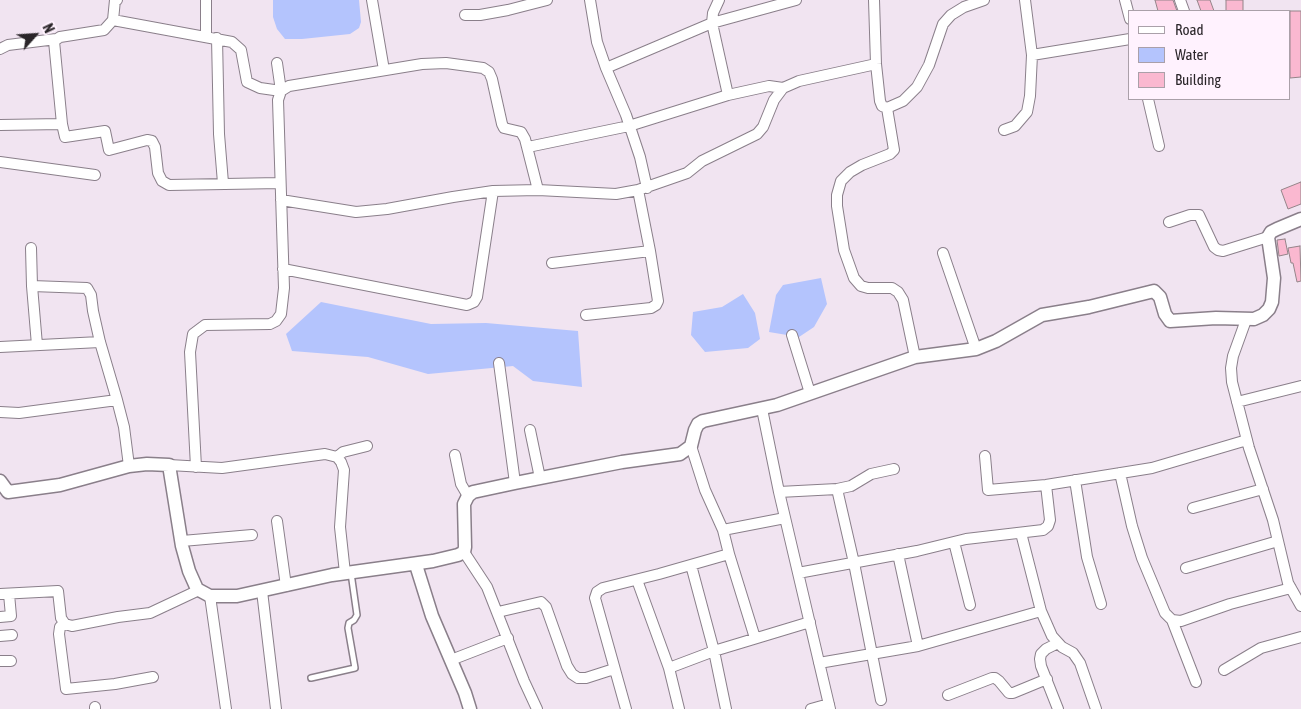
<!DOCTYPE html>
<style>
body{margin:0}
#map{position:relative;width:1301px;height:709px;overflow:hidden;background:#f1e4f1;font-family:"Asap Condensed",sans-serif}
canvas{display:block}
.legend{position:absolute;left:1128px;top:10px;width:162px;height:90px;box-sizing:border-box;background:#fff2fe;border:1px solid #aaa0a9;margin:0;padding:6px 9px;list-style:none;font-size:15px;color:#2a2529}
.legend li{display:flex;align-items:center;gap:10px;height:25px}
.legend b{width:25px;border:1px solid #aaa0a9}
.north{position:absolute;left:10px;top:10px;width:50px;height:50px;-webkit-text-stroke:4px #fff2fe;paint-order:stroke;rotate:64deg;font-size:14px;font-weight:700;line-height:20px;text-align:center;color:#2a2529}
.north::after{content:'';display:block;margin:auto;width:18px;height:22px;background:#2a2529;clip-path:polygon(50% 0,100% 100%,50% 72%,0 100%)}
</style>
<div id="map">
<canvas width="1301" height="709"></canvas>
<ul class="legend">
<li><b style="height:6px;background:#fff"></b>Road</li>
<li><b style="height:14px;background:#b4c4fd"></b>Water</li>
<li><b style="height:14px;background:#fab8d0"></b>Building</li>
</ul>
<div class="north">N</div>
</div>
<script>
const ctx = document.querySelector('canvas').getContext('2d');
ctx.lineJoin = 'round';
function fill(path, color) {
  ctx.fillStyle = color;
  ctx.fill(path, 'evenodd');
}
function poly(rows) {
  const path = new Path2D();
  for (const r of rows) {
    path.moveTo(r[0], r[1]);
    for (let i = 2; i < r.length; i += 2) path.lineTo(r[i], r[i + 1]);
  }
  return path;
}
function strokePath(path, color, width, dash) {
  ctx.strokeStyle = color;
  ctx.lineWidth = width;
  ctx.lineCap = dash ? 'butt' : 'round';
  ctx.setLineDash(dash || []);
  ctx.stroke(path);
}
const water = poly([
 [273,0,359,0,361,22,359,28,350,34,302,39,285,39,277,29,273,17],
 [821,278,827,304,814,327,799,337,769,332,776,295,783,285],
 [743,294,755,313,760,339,748,348,705,352,691,335,693,312,722,307],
 [321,302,431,324,486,323,578,331,582,387,533,381,513,366,428,374,368,357,292,351,286,334]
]);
const building = poly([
 [1155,0,1173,0,1177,11,1158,11,1155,0],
 [1197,0,1210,0,1214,11,1201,11,1197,0],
 [1226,0,1243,0,1243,11,1226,11,1226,0],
 [1290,11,1301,11,1301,77,1290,78,1290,11],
 [1301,182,1301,204,1288,209,1281,190,1301,182],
 [1285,239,1288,254,1279,256,1277,240,1285,239],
 [1300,246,1301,281,1297,282,1293,263,1291,263,1288,248,1300,246]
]);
const service = poly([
 [311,678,355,668,348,628,349,623,354,620,357,615,351,573]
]);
const minor = poly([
 [372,0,384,70],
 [590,0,597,42,606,68,626,115,640,157,647,188],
 [874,0,876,64,880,101,882,106,887,108,903,101,917,87,929,65,943,24,951,15,964,7,984,0],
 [1125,0,1130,19],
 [1180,0,1184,11],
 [465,15,480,15,508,10,547,0],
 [113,20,232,42,241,50,247,82,260,88,281,91,277,63],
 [206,36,206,0],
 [217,38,219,134,223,183],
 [0,49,8,45,56,39],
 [1032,55,1130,39],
 [606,68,712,23,796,0],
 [728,95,769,86,783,88],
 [1148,99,1159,146],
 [887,108,894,150,890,154,862,165,850,172,841,181,837,195,837,206,844,250,854,278,861,286,868,288,892,288,898,292,903,300,915,357],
 [62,124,65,137,105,131,109,150,147,140,152,141,155,147,158,173,162,181,169,185,280,183],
 [0,125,62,124,54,41,60,37,104,30,113,20,115,0,117,0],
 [1004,130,1015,126,1027,112,1030,96,1032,55,1025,0],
 [528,147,629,126,728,95,712,23,713,13,719,0],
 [0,162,95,175],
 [638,190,687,173,702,161,757,134,763,127,774,100,783,88,799,81,876,64],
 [493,191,538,190,616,194,638,190,650,251,552,263],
 [281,200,356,212,387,209,453,197,493,191,477,297,474,302,467,305,283,269],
 [1169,222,1190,215,1199,215,1214,247,1218,250,1223,251,1268,237],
 [31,248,32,286],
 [943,253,976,349],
 [586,315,651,308,656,305,658,301,650,251],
 [1246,320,1233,356,1231,368,1232,382,1249,448,1273,520,1288,583,1301,606],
 [792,335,810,393],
 [37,345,32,286,87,288,91,295,93,311,100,342,117,400],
 [0,347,100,342],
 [499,363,515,483],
 [1237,402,1301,386],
 [762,409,779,492,830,709],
 [0,412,19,413,117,400,124,427,129,466],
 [530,430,540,478],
 [455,455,461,484,468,496],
 [985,456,988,490,1046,485,1152,468,1247,440],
 [337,457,343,452,367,446],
 [169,465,222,468,325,454,337,457,341,462,344,470,340,527,345,573],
 [196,467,190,352,193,334,205,325,270,324,276,321,281,314,284,288,278,100,281,91,289,86,422,64,446,63,483,68,489,72,492,79,502,124,504,128,521,132,525,139,538,190],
 [1120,473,1132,526,1142,558,1165,613,1172,620,1181,621,1230,604,1291,588],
 [1075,480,1087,557,1101,604],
 [837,489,854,563,881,700],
 [779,492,837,489,851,486,871,474,894,469],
 [1193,508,1263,489],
 [277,521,286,586],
 [723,530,785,518],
 [1021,533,1041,611,1052,636,1062,647,1073,653,1080,663,1096,709],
 [182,541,252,535],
 [954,542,970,605],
 [464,552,487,587,524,681,537,709],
 [729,554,755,638],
 [898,554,918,646,1041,611],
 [691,565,714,651,726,709],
 [1186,568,1278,541],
 [798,573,917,551,966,539,1043,530,1048,526,1050,520,1046,485],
 [637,580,669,668,679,709],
 [262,591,276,709],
 [0,594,58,591,61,618,65,624,72,626,118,617,150,613,199,590],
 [210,596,226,709],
 [498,612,541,602,546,607,567,666,572,674,578,678,586,678,614,669],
 [0,617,11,616,9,594],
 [1172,620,1196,682],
 [64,623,60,627,59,634,66,689,115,684,153,677],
 [0,636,12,635],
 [451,660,508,638],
 [0,661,11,661],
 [819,663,918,646],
 [669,668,714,651,810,622],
 [1224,670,1261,648,1301,637],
 [948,695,992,678,995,678,999,681,1009,693,1013,693,1047,679],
 [95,707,95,709],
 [626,709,595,598,597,592,603,588,659,574,729,554,723,530,705,490,691,446],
 [811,709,829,704],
 [1058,709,1041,666,1040,659,1041,654,1046,649,1058,643]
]);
const tertiary = poly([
 [0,481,8,492,60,485,129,466,147,464,169,465,182,546,189,571,197,589,210,596,237,596,332,575,433,561,458,555,464,552,465,547,464,504,468,496,473,492,515,483,622,462,680,454,691,446,695,430,698,424,703,421,777,405,915,357,976,349,996,341,1042,315,1089,307,1154,291,1160,297,1165,314,1170,321,1216,318,1254,319,1263,315,1269,309,1272,302,1274,278,1268,237,1271,232,1277,229,1301,219],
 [416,565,432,616,465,693,470,709]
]);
fill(water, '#b4c4fd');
fill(building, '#fab8d0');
strokePath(building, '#948489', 1);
strokePath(service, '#8a7f8a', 8);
strokePath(minor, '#8a7f8a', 12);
strokePath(tertiary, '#8a7f8a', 15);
strokePath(service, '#fff', 5);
strokePath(minor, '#fff', 10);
strokePath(tertiary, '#fff', 12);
</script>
